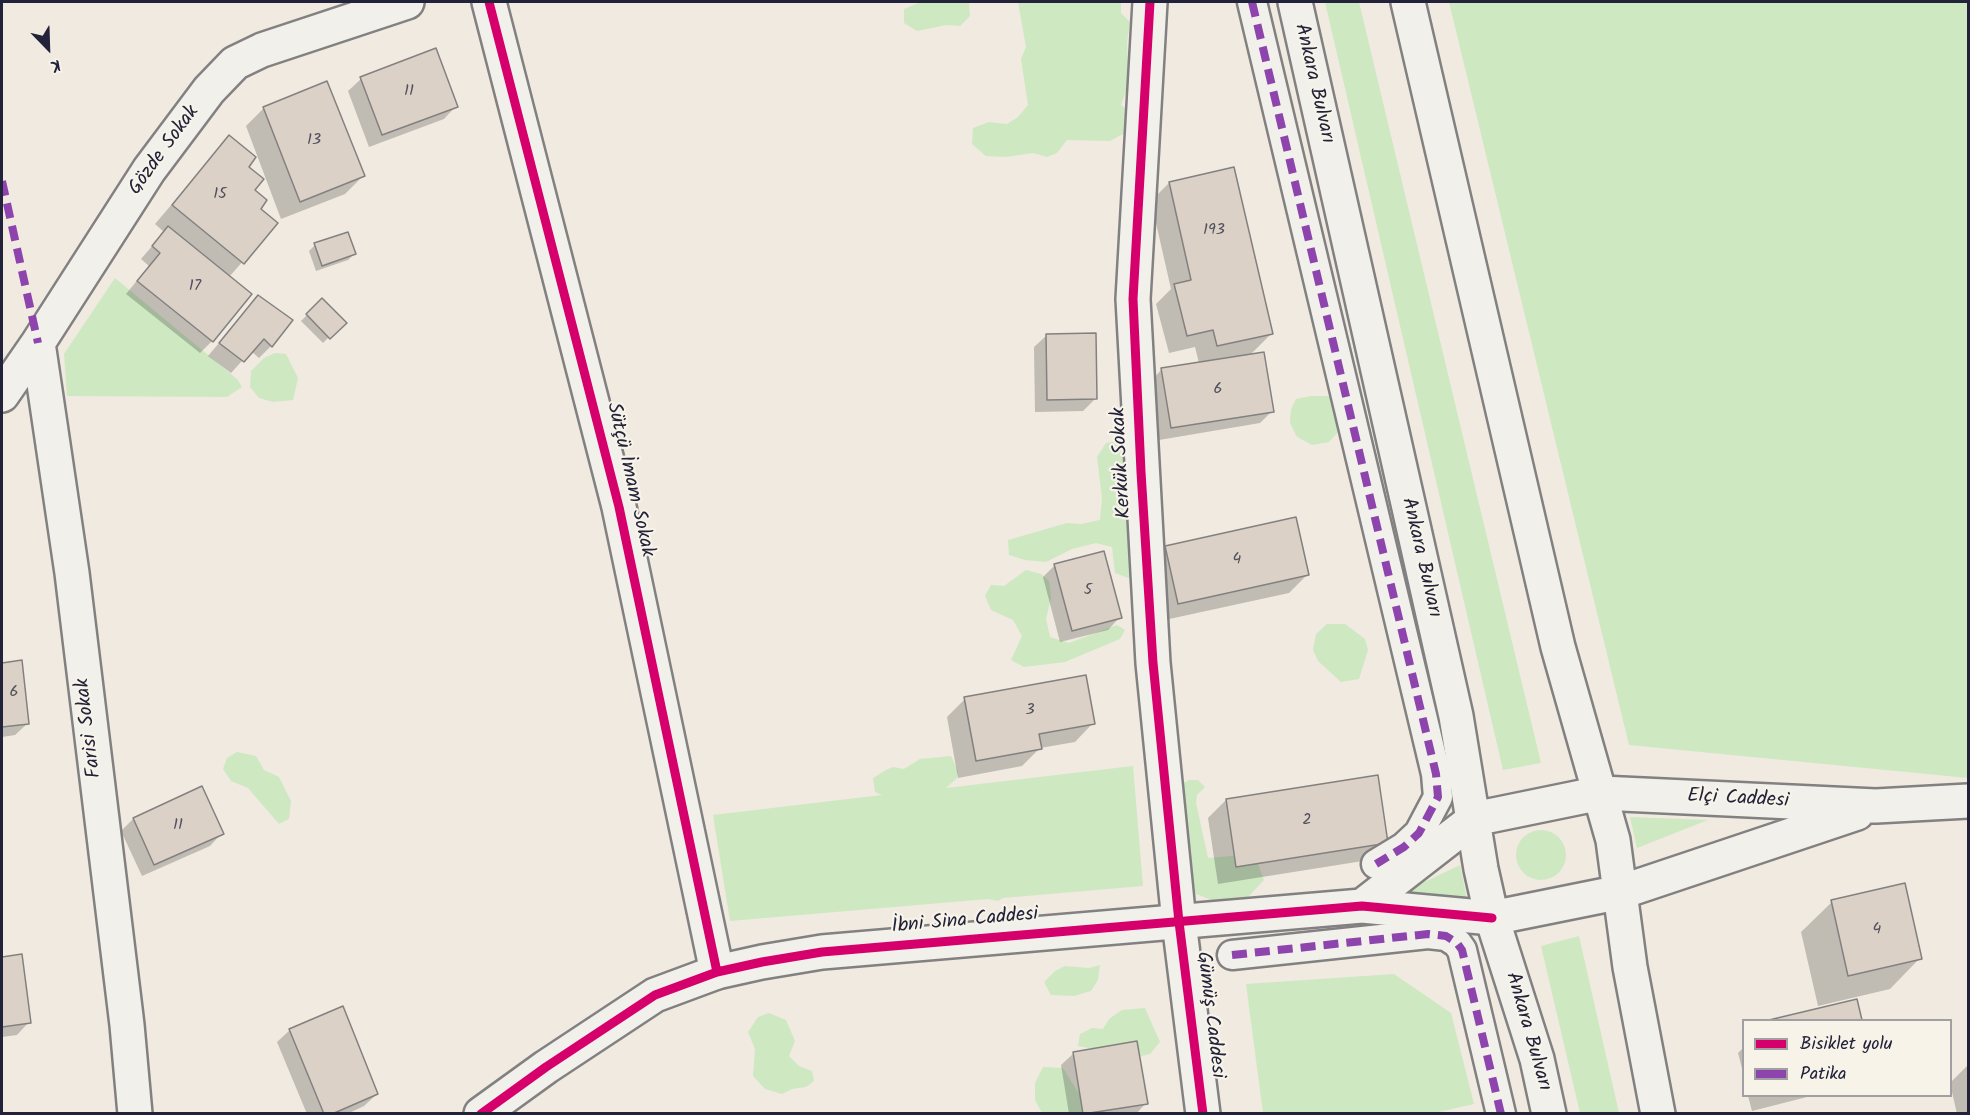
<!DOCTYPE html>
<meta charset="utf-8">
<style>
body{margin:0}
#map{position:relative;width:1970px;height:1115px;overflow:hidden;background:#f0eae0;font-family:Kalam,sans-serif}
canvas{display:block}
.frame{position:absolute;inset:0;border:3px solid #22223b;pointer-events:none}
.legend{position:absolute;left:1742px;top:1019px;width:210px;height:78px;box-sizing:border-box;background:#f7f3e8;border:2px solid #a29fa3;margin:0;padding:8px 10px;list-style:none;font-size:18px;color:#22223b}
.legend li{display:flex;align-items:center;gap:12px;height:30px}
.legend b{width:30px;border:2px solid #a29fa3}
.north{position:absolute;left:18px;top:18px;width:60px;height:60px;-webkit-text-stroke:4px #f7f3e8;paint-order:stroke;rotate:157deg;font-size:16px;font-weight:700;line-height:24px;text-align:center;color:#22223b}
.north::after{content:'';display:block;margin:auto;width:21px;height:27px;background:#22223b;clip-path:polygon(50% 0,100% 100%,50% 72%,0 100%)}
</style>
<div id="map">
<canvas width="1970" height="1115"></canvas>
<div class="frame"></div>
<ul class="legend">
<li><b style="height:8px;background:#d6006c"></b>Bisiklet yolu</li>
<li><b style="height:8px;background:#8e44ad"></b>Patika</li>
</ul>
<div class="north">K</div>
</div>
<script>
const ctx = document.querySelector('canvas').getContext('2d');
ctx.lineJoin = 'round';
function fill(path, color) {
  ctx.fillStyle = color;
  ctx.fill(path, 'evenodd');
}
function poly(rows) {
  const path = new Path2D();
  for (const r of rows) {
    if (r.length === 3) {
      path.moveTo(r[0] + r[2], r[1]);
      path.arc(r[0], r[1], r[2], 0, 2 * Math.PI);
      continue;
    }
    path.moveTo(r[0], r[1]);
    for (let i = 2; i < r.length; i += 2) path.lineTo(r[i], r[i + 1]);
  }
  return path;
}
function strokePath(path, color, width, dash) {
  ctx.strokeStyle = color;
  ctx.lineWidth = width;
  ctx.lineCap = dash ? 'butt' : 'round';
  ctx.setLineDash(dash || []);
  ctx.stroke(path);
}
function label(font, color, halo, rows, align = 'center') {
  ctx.font = font + ' Kalam,sans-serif';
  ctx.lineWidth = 4.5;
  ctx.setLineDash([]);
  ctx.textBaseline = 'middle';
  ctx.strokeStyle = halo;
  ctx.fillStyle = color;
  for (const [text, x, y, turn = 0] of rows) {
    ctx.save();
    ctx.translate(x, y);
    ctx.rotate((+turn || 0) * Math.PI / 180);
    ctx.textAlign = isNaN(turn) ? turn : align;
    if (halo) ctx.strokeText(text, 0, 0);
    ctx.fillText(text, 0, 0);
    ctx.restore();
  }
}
const green = poly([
 [921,2,969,2,970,16,960,26,946,25,917,31,904,23,904,9],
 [1018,2,1121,2,1121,13,1130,22,1127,43,1129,83,1121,105,1131,112,1134,128,1110,141,1067,140,1057,153,1047,157,1033,153,1006,157,986,156,972,144,973,128,989,122,1007,124,1018,117,1028,105,1021,59,1026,47],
 [1325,2,1359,2,1541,763,1503,770],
 [1449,2,1968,2,1968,778,1629,745],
 [115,278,237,379,242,387,227,397,67,396,64,354],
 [275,353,286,354,298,378,293,400,273,402,259,398,250,387,251,371,264,358],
 [1311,396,1333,396,1339,416,1337,433,1329,442,1312,445,1297,437,1290,423,1291,409,1296,399],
 [1119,441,1127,445,1137,566,1131,579,1115,573,1112,547,1096,543,1072,549,1046,562,1025,560,1009,555,1008,540,1067,523,1081,524,1100,520,1102,498,1097,457,1106,443],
 [1026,570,1041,574,1049,581,1051,598,1046,619,1050,637,1069,643,1117,625,1125,630,1120,639,1065,662,1024,667,1011,660,1022,636,1013,620,991,610,985,596,991,585,1004,586],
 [1327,624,1345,624,1365,639,1368,650,1359,679,1341,682,1318,661,1313,650,1316,634],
 [237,752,256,756,264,770,279,777,291,801,289,819,279,824,248,788,231,781,223,769,227,758],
 [951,756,958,771,957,778,946,788,1133,766,1143,886,1003,898,998,901,988,899,730,921,713,815,882,795,875,792,873,778,886,770,893,767,904,769,920,759],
 [1189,780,1198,780,1205,787,1197,795,1196,803,1208,858,1242,855,1255,859,1258,864,1264,880,1248,897,1232,903,1211,900,1194,893,1187,882,1176,793,1183,783],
 [1630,817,1708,820,1637,848],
 [1541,855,25],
 [1460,865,1467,899,1404,900,1402,893],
 [1579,936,1619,1113,1580,1113,1541,946],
 [1100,965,1098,980,1091,991,1074,996,1051,995,1044,982,1055,971,1065,966,1089,968],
 [1394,974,1451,1013,1474,1104,1430,1114,1263,1113,1246,984],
 [1145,1008,1160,1042,1150,1054,1137,1057,1078,1046,1080,1034,1092,1028,1103,1029,1109,1019,1122,1010],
 [769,1013,786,1020,795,1041,789,1056,799,1066,812,1071,814,1081,806,1087,792,1089,782,1094,765,1089,753,1076,755,1049,748,1032,758,1017],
 [1043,1067,1063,1068,1083,1100,1107,1113,1042,1113,1035,1100,1035,1083]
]);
const shadow = poly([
 [435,50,456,106,444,119,369,147,348,91,361,79],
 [264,108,363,176,345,194,281,219,246,126],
 [229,137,246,167,258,209,276,224,229,277,212,341,200,353,126,294,149,266,141,259,164,232,155,224],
 [1169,183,1271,334,1249,356,1272,411,1260,423,1159,440,1150,382,1162,369,1199,363,1195,347,1169,353,1156,304,1171,289,1151,201],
 [315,245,354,254,348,260,316,271,309,251],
 [258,297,271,346,259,358,251,351,231,373,208,356],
 [322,300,344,322,323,343,301,321],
 [1047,335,1095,399,1083,411,1035,412,1034,347],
 [1166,547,1307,575,1289,593,1160,621,1148,565],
 [1055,565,1120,617,1108,630,1060,642,1043,577],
 [21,662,28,723,15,735,2,737,2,664],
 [965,699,1093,723,1075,742,1040,748,1022,766,958,778,947,717],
 [1226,800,1387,842,1369,860,1218,884,1208,818],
 [133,819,222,833,210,846,142,876,121,831],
 [1832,902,1920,958,1890,989,1818,1006,1801,932],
 [21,956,29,1022,17,1035,2,1037,2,958],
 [1856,1001,1861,1020,1776,1020],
 [290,1030,377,1094,364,1106,347,1114,307,1114,277,1042],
 [1744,1047,1744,1076,1738,1053],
 [1074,1053,1146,1103,1136,1114,1069,1114,1061,1065],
 [1968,1065,1968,1114,1957,1114,1950,1083],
 [1748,1096,1811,1096,1752,1111]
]);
const building = poly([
 [436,48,458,107,382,135,360,77,436,48],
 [327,81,365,176,300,202,263,107,327,81],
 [229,135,256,157,249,167,264,179,255,190,267,200,261,209,278,223,244,264,172,205,229,135],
 [1234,167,1273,334,1217,346,1213,330,1187,336,1174,284,1191,280,1169,182,1234,167],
 [168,226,252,294,213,342,137,281,160,253,152,246,168,226],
 [348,232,356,254,322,266,314,243,348,232],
 [258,295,293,320,272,347,264,339,244,362,219,343,258,295],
 [322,298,347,323,330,339,306,314,322,298],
 [1096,333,1097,399,1047,400,1046,334,1096,333],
 [1264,352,1274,412,1171,428,1161,368,1264,352],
 [1296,517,1309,575,1178,604,1165,546,1296,517],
 [1104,551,1122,618,1072,631,1054,564,1104,551],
 [22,660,29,724,2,727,2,663,22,660],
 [1086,675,1095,724,1039,734,1042,749,976,761,964,697,1086,675],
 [1378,775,1388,843,1236,867,1226,799,1378,775],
 [202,786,224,834,154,865,133,818,202,786],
 [1905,883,1922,959,1848,976,1831,900,1905,883],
 [22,954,31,1023,2,1027,2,957,22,954],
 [1857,999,1862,1020,1769,1020,1857,999],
 [343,1006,378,1094,332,1114,324,1114,289,1029,343,1006],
 [1137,1041,1148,1104,1083,1114,1073,1052,1137,1041]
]);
const pedestrian = poly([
 [1252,2,1436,774,1438,797,1419,833,1404,847,1376,864],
 [1232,955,1428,934,1446,936,1457,943,1462,950,1501,1114]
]);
const minor = poly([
 [489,2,619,507,717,972],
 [1150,2,1133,299,1153,663,1179,922],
 [38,343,72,573,127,1025,135,1114],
 [2,395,38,343,149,170,209,90,235,63,262,50,407,2]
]);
const tertiary = poly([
 [1601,793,1876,806,1968,801],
 [1621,892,1857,813],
 [1362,906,1474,819],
 [1179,922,1203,1114],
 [481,1114,546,1067,655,995,717,972,762,962,822,952,1362,906,1492,918]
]);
const secondary = poly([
 [1295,2,1456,716,1481,869,1492,918,1537,1059,1549,1114],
 [1408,2,1558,647,1613,840,1630,967,1658,1114],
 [1474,819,1601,793],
 [1492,918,1621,892]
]);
const quiet = poly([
 [1252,2,1436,774,1438,797,1419,833,1404,847,1376,864],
 [2,181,38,343],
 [1232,955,1428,934,1446,936,1457,943,1462,950,1501,1114]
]);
const cycleway = poly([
 [489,2,619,507,717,972],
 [1150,2,1133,299,1141,472,1153,663,1179,922,1203,1114],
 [481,1114,546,1067,655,995,717,972,762,962,822,952,1362,906,1492,918]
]);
const numberNames = [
 ["11",409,92],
 ["13",314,141],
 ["15",220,195],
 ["193",1214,231],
 ["17",195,287],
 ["6",1218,390],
 ["4",1237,560],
 ["5",1088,591],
 ["6",14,693],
 ["3",1030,711],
 ["2",1307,821],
 ["11",178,826],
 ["4",1877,930]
];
const streetNames = [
 ["Ankara Bulvarı",1313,84,77],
 ["Gözde Sokak",165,151,-54],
 ["Kerkük Sokak",1123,463,-93],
 ["Sütçü İmam Sokak",629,480,77],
 ["Ankara Bulvarı",1420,558,77],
 ["Farisi Sokak",90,728,-97],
 ["Elçi Caddesi",1738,800,3],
 ["İbni Sina Caddesi",965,922,-5],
 ["Gümüş Caddesi",1209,1015,83],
 ["Ankara Bulvarı",1527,1032,74]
];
fill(green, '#cee8c2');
fill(shadow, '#0003');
fill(building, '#dbd1c6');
strokePath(building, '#838081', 1.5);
strokePath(pedestrian, '#838081', 33);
strokePath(minor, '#838081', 38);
strokePath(tertiary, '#838081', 38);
strokePath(secondary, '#838081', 38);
strokePath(pedestrian, '#f2f0eb', 28);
strokePath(minor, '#f2f0eb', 33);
strokePath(tertiary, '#f2f0eb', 33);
strokePath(secondary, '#f2f0eb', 33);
strokePath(quiet, '#8e44ad', 8, [15, 8]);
strokePath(cycleway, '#d6006c', 9);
label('16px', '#52505f', null, numberNames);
label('20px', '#22223b', '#f7f3e8', streetNames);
</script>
